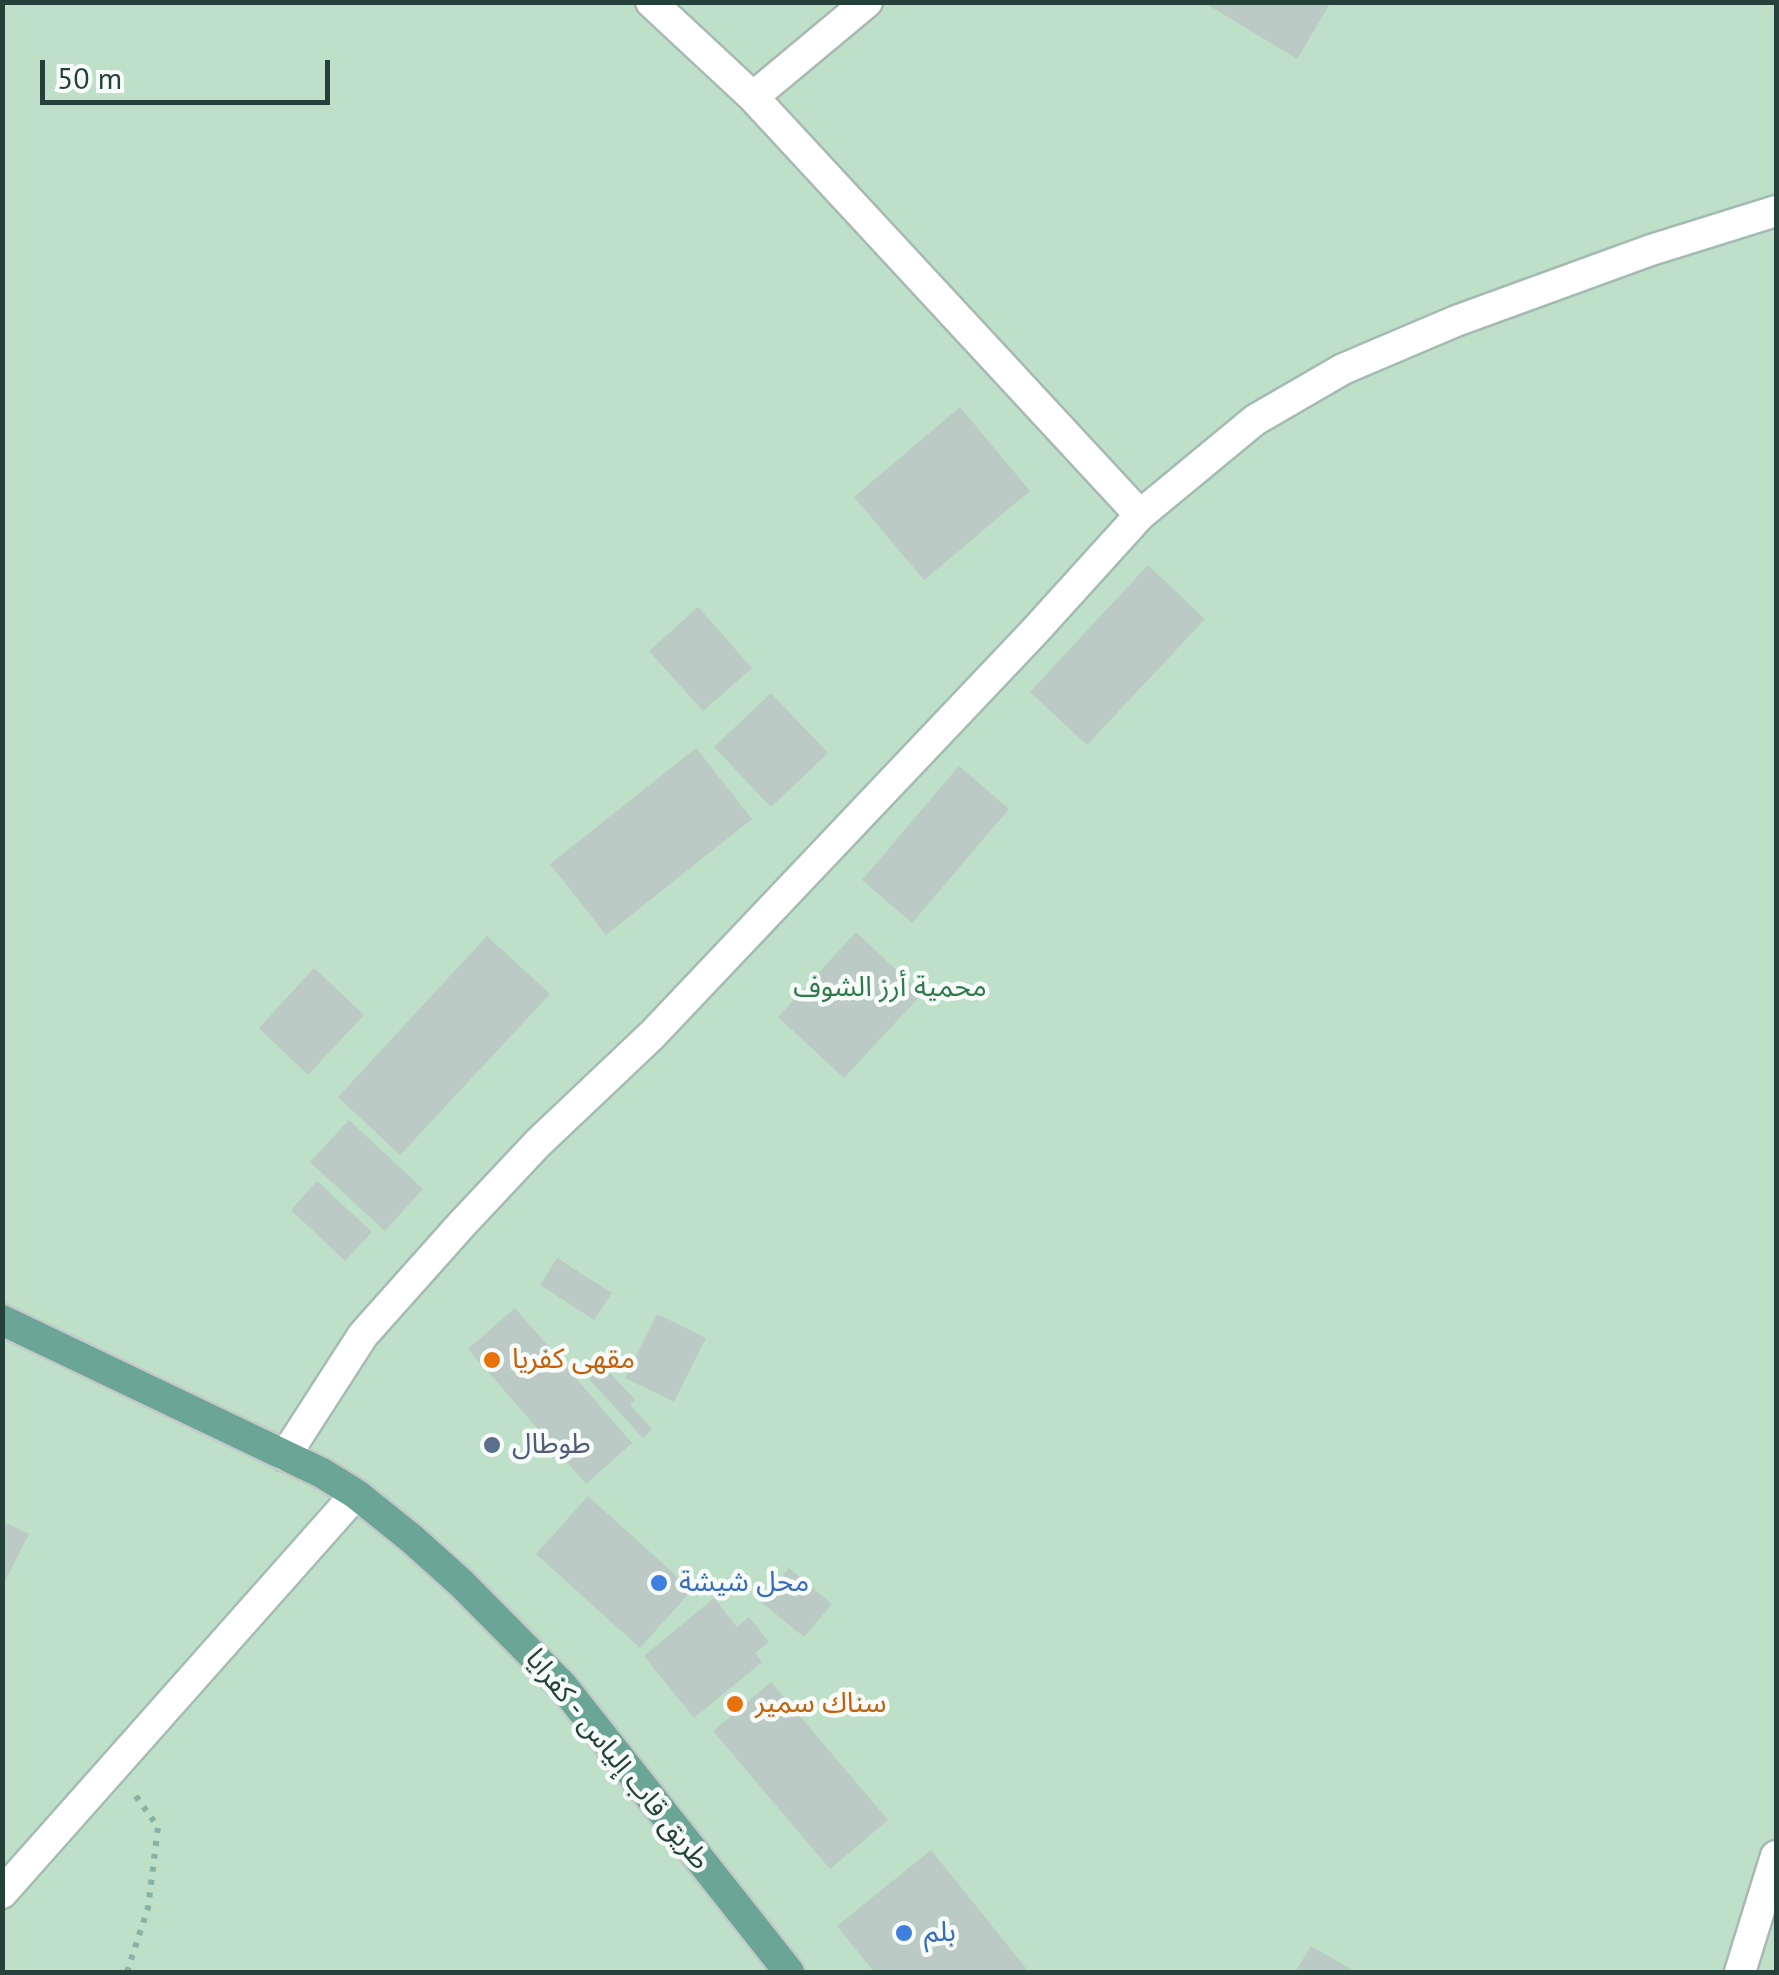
<!DOCTYPE html>
<meta charset="utf-8">
<style>
body{margin:0}
#map{position:relative;width:1779px;height:1975px;overflow:hidden;background:#e6efeb;font-family:"PT Sans",sans-serif}
canvas{display:block}
.frame{position:absolute;inset:0;border:5px solid #24423a;pointer-events:none}
.scale{position:absolute;left:40px;top:60px;width:290px;height:45px;box-sizing:border-box;border:5px solid #24423a;border-top:0;padding-left:12px;font-size:30px;line-height:35px;white-space:nowrap;color:#24423a;-webkit-text-stroke:8px #f7fbf9;paint-order:stroke}
</style>
<div id="map">
<canvas width="1779" height="1975"></canvas>
<div class="frame"></div>
<div class="scale">50 m</div>
</div>
<script>
const ctx = document.querySelector('canvas').getContext('2d');
ctx.lineJoin = 'round';
function fill(path, color) {
  ctx.fillStyle = color;
  ctx.fill(path, 'evenodd');
}
function poly(rows) {
  const path = new Path2D();
  for (const r of rows) {
    path.moveTo(r[0], r[1]);
    for (let i = 2; i < r.length; i += 2) path.lineTo(r[i], r[i + 1]);
  }
  return path;
}
function strokePath(path, color, width, dash) {
  ctx.strokeStyle = color;
  ctx.lineWidth = width;
  ctx.lineCap = dash ? 'butt' : 'round';
  ctx.setLineDash(dash || []);
  ctx.stroke(path);
}
function label(font, color, halo, rows, align = 'center') {
  ctx.font = font + ' "PT Sans","Noto Sans Arabic",sans-serif';
  ctx.lineWidth = 9;
  ctx.setLineDash([]);
  ctx.textBaseline = 'middle';
  ctx.strokeStyle = halo;
  ctx.fillStyle = color;
  for (const [text, x, y, turn = 0] of rows) {
    ctx.save();
    ctx.translate(x, y);
    ctx.rotate((+turn || 0) * Math.PI / 180);
    ctx.textAlign = isNaN(turn) ? turn : align;
    if (halo) ctx.strokeText(text, 0, 0);
    ctx.fillText(text, 0, 0);
    ctx.restore();
  }
}
const green = poly([
 [3,3,1776,3,1776,1972,3,1972]
]);
const building = poly([
 [1203,2,1331,2,1297,59],
 [960,407,1030,491,924,580,854,497],
 [1148,565,1205,619,1087,745,1030,692],
 [698,607,752,668,703,711,649,651],
 [771,693,828,753,771,807,714,747],
 [696,748,752,819,606,935,550,864],
 [959,766,1009,809,912,923,862,880],
 [856,932,922,994,844,1078,778,1017],
 [487,936,550,994,400,1155,338,1097],
 [314,968,364,1015,308,1075,259,1028],
 [349,1120,423,1189,385,1231,310,1162],
 [317,1181,372,1232,345,1261,291,1210],
 [557,1258,612,1293,594,1320,540,1285],
 [515,1308,632,1443,586,1484,468,1349],
 [657,1314,706,1338,674,1402,625,1378],
 [604,1366,635,1400,630,1405,652,1429,643,1438,589,1379],
 [588,1496,692,1590,640,1648,536,1554],
 [2,1521,29,1534,2,1587],
 [789,1568,832,1604,804,1637,761,1602],
 [714,1598,737,1627,749,1617,769,1642,755,1653,762,1662,694,1718,644,1656],
 [771,1682,888,1820,830,1869,713,1731],
 [931,1850,1029,1972,874,1972,837,1926],
 [1311,1946,1356,1972,1295,1972]
]);
const path = poly([
 [127,1972,148,1908,158,1827,135,1795]
]);
const minor = poly([
 [651,2,753,97,1140,515],
 [753,97,867,2],
 [1740,1972,1776,1856]
]);
const secondary = poly([
 [285,1456,363,1335,462,1224,538,1143,652,1035,1034,632,1140,515,1255,420,1343,369,1456,321,1651,250,1776,211],
 [2,1893,356,1494]
]);
const primary = poly([
 [2,1320,322,1473,356,1494,412,1539,461,1583,562,1685,789,1972]
]);
const markers = [
 [492,1360,10,"#e8710a"],
 [492,1445,10,"#5c6f8a"],
 [659,1583,10,"#3f7fe0"],
 [735,1704,10,"#e8710a"],
 [904,1933,10,"#3f7fe0"]
];
const parkNames = [
 ["محمية أرز الشوف",890,988]
];
const foodNames = [
 ["مقهى كفريا",512,1360],
 ["سناك سمير",755,1704]
];
const serviceNames = [
 ["طوطال",512,1445]
];
const shopNames = [
 ["محل شيشة",679,1583],
 ["بلم",924,1933]
];
const streetNames = [
 ["طريق قاب إلياس - كفرايا",617,1760,51]
];
fill(green, '#bfe0c8');
fill(building, '#bbcac4');
strokePath(minor, '#a8b8b2', 35);
strokePath(secondary, '#a4bbb3', 35);
strokePath(primary, '#c2cac8', 35);
strokePath(path, '#86b3a5', 6, [5, 8]);
strokePath(minor, '#fff', 30);
strokePath(secondary, '#fff', 30);
strokePath(primary, '#6aa596', 30);
for (const [x, y, r, color] of markers) {
  const dot = new Path2D();
  dot.arc(x, y, r, 0, 2 * Math.PI);
  ctx.fillStyle = color;
  ctx.fill(dot);
  strokePath(dot, '#f7fbf9', 4);
}
label('28px', '#2d7a4b', '#f7fbf9', parkNames);
label('28px', '#c56008', '#f7fbf9', foodNames, 'left');
label('28px', '#4e5e75', '#f7fbf9', serviceNames, 'left');
label('28px', '#366cbe', '#f7fbf9', shopNames, 'left');
label('28px', '#24423a', '#f7fbf9', streetNames);
</script>
